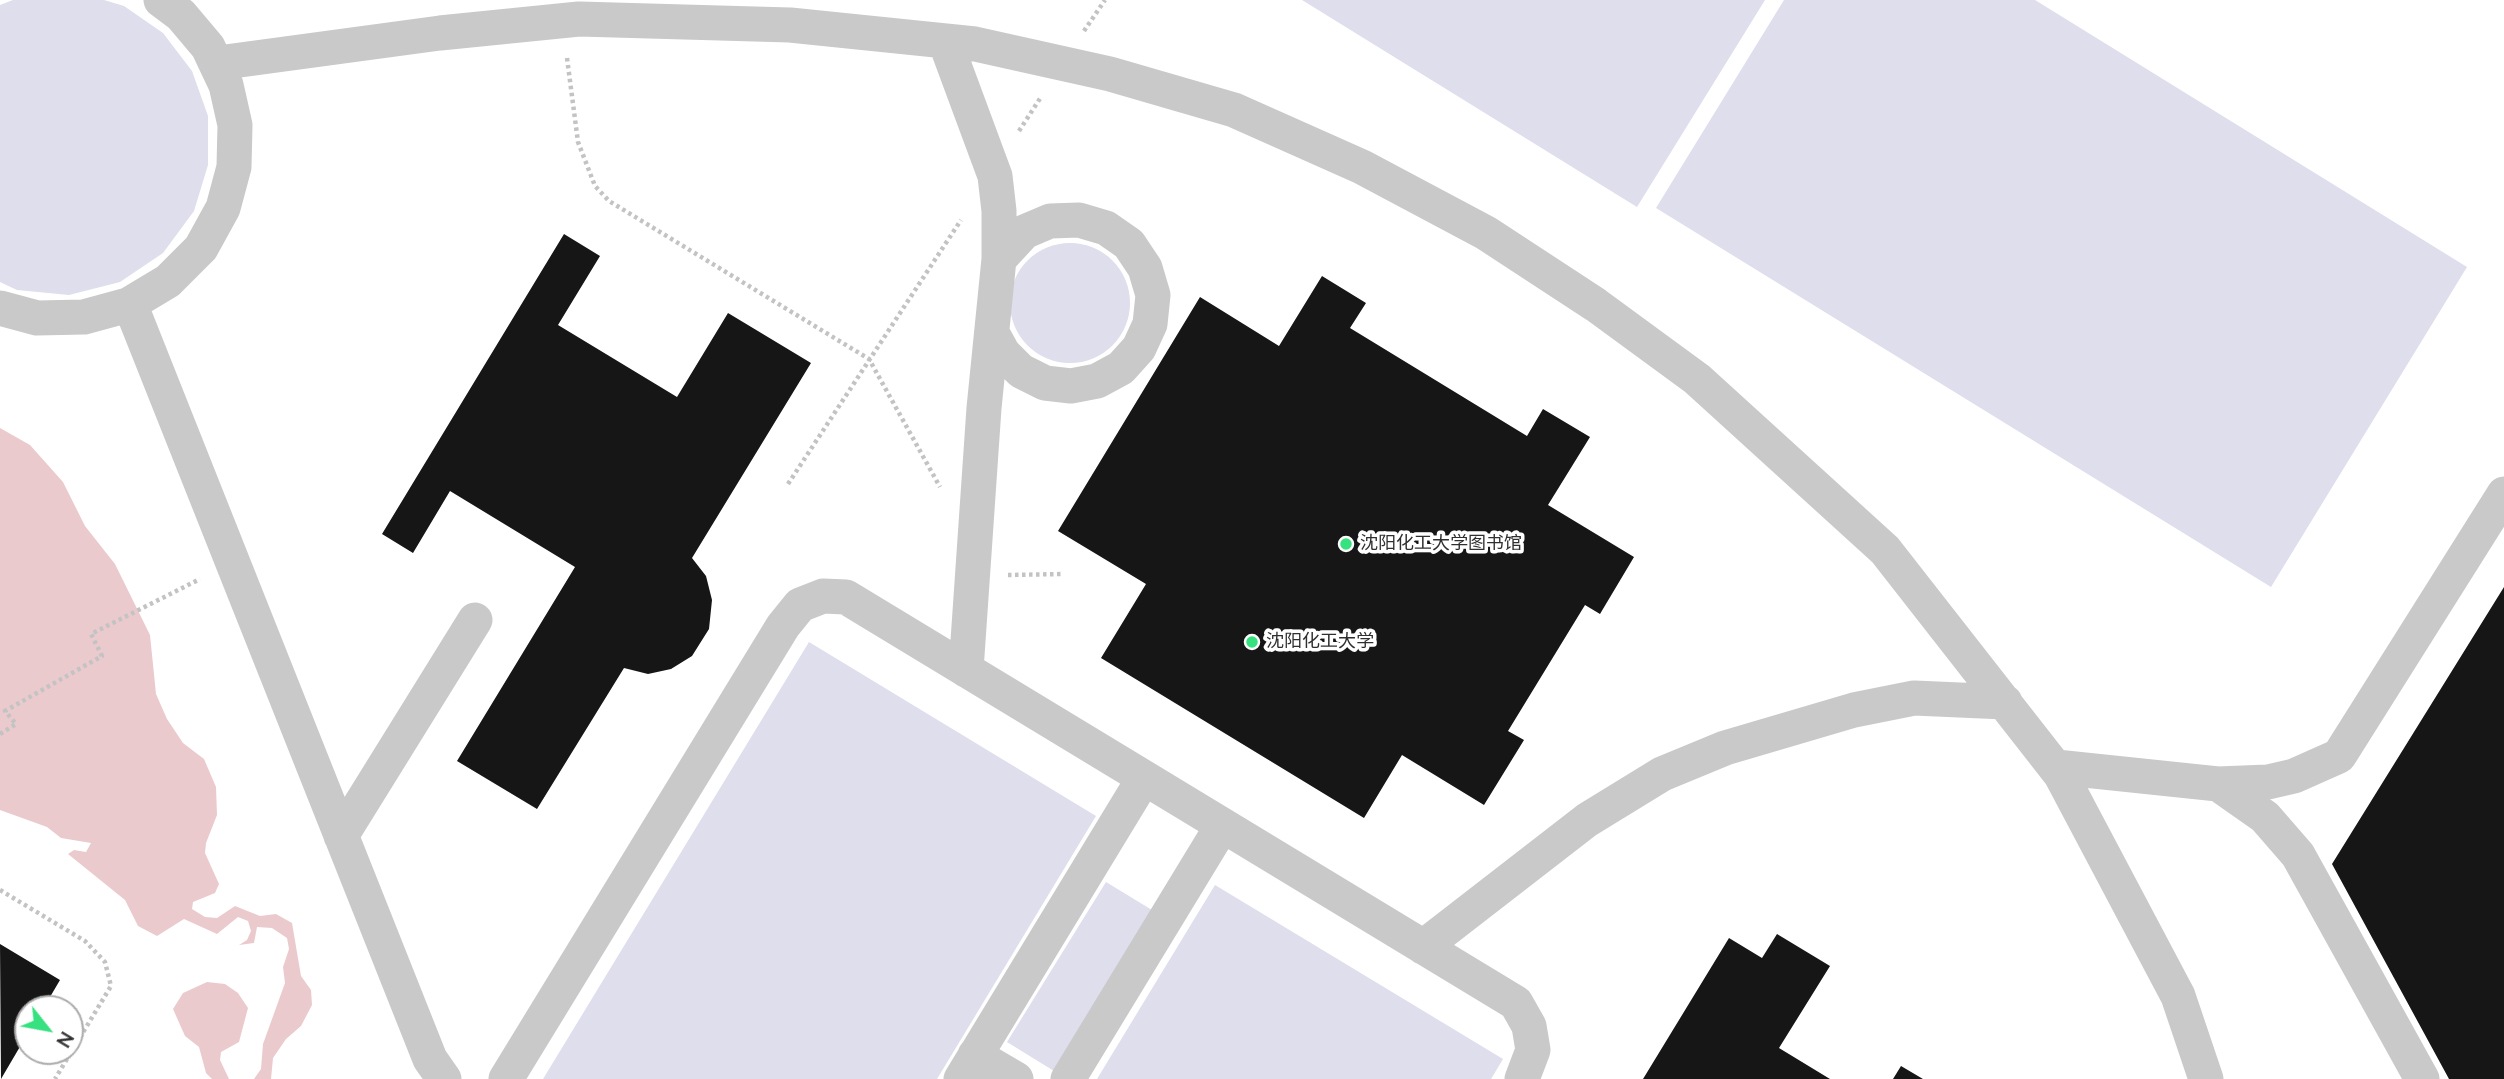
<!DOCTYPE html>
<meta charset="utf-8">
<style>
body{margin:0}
#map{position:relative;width:2504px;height:1079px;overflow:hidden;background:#fff;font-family:Mulish,sans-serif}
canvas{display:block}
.north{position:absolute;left:14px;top:995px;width:70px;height:70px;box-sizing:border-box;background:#fff;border:2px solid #acacac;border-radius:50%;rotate:121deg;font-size:19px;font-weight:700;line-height:28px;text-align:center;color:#2f2f2f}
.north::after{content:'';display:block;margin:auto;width:24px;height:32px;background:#36e17f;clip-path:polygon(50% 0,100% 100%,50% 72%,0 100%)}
</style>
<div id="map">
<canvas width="2504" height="1079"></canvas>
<div class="north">N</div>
</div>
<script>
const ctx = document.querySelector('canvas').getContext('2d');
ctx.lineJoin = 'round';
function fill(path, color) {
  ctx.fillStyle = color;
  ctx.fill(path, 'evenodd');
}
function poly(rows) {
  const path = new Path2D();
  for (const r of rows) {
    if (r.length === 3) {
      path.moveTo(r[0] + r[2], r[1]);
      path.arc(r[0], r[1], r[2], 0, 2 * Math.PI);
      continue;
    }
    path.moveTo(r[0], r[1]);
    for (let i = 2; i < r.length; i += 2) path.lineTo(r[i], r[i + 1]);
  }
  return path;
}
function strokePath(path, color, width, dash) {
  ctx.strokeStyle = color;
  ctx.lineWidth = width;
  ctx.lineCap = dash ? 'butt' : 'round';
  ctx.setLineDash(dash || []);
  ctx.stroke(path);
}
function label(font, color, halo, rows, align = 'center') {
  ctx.font = font + ' Mulish,"Noto Sans SC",sans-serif';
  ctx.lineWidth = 7;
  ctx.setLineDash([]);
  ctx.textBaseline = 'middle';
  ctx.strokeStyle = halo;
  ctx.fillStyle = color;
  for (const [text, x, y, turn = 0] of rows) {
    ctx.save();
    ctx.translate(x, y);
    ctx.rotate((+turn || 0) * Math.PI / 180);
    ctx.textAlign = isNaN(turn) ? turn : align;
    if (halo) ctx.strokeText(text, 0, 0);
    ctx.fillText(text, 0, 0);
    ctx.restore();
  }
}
const green = poly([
 [13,0,104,0,124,6,163,33,192,71,208,116,208,165,194,211,163,253,120,282,69,295,17,290,0,282,0,5],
 [1302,0,1765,0,1637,207],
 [1784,0,2035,0,2467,267,2271,587,1656,208],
 [1070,303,60],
 [809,642,1096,816,937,1079,543,1079],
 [1106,882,1152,910,1054,1071,1007,1042],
 [1215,885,1503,1059,1491,1079,1097,1079]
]);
const water = poly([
 [0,428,30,445,63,482,85,526,115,564,150,635,156,694,167,719,183,743,204,759,216,787,217,815,206,843,205,853,219,884,215,893,193,902,192,909,205,917,217,918,235,906,260,916,276,914,292,923,301,976,311,990,312,1005,301,1026,286,1039,273,1058,271,1079,254,1079,261,1069,263,1044,285,983,283,967,289,949,287,938,272,928,257,927,254,943,239,945,247,940,251,931,248,921,238,917,217,934,184,919,157,936,138,926,125,900,68,854,74,850,86,852,91,843,61,838,47,827,0,810],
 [207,982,225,984,238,993,248,1008,239,1042,221,1052,220,1060,229,1079,212,1079,206,1073,199,1047,185,1036,173,1009,183,993]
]);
const building = poly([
 [564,234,600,256,558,325,677,397,728,313,811,363,692,558,706,576,712,600,709,629,692,656,671,669,648,674,624,668,537,809,457,761,575,567,450,491,413,553,382,534],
 [1322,276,1366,303,1350,328,1527,436,1543,409,1590,437,1548,505,1634,557,1600,614,1585,605,1508,731,1524,740,1484,805,1402,755,1364,818,1101,658,1146,584,1058,531,1200,297,1279,346],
 [2504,587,2504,1079,2449,1079,2332,864],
 [1777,934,1830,966,1779,1048,1830,1079,1643,1079,1729,938,1762,958],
 [0,944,60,980,43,1009,28,1009,28,1033,1,1079],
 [1901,1066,1923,1079,1893,1079]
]);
const path = poly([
 [1084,31,1105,0],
 [567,58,578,142,595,186,609,201,869,359,940,487],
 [1019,131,1041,97],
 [788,484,961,220],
 [1008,575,1064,574],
 [0,734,16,724,5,711,102,656,91,634,200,579],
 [0,890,85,941,105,962,111,986,55,1079]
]);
const street = poly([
 [945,41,995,176,999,211,999,259,984,408,966,670],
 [218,63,440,33,579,19,790,25,975,44,1110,74,1234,110,1362,167,1486,233,1596,305,1697,379,1885,550,2061,775,2178,996,2206,1079],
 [130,304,430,1059,444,1079],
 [0,308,37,318,84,317,128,305,168,281,201,248,223,208,234,167,235,125,226,85,208,47,181,15,161,0],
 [992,333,1003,353,1021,371,1045,383,1071,386,1097,381,1121,368,1139,348,1150,324,1153,295,1145,268,1129,244,1106,228,1079,220,1050,221,1024,232,999,259],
 [2056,767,2218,784,2265,817,2298,855,2422,1079],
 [2218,784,2268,782,2294,776,2339,756,2504,494],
 [341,836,475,620],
 [1423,947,1587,820,1662,774,1725,748,1854,710,1914,698,2005,702],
 [975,1055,1016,1079],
 [506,1079,783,626,800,605,823,596,846,597,1516,1003,1529,1026,1533,1050,1522,1079],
 [961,1079,1144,778],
 [1068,1079,1222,826]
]);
const markers = [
 [1346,544,7,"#36e17f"],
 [1252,642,7,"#36e17f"]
];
const poiNames = [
 ["沈阳化工大学图书馆",1360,544],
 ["沈阳化工大学",1266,642]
];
fill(green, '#dedeec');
fill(water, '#ebcace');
fill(building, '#161616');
strokePath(path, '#c3c3c3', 4.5, [3.5, 3.5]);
strokePath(street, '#c9c9c9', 35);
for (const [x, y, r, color] of markers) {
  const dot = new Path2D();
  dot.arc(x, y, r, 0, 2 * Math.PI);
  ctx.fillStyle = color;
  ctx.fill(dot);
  strokePath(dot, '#fff', 2.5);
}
label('18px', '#2f2f2f', '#fff', poiNames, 'left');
</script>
